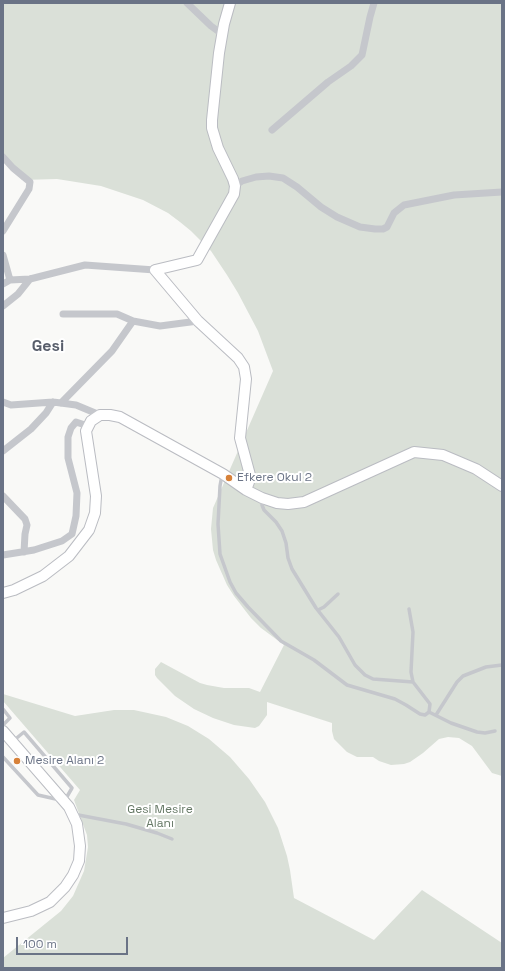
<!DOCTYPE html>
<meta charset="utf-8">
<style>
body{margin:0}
#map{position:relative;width:505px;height:971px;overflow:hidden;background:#f9f9f7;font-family:"Space Grotesk",sans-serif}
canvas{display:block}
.frame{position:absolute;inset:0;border:4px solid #6a7386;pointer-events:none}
.scale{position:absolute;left:16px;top:937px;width:112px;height:18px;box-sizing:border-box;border:2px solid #6a7386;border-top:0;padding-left:5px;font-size:12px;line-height:14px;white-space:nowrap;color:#6a7386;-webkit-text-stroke:3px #fff;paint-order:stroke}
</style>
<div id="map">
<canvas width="505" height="971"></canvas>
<div class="frame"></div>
<div class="scale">100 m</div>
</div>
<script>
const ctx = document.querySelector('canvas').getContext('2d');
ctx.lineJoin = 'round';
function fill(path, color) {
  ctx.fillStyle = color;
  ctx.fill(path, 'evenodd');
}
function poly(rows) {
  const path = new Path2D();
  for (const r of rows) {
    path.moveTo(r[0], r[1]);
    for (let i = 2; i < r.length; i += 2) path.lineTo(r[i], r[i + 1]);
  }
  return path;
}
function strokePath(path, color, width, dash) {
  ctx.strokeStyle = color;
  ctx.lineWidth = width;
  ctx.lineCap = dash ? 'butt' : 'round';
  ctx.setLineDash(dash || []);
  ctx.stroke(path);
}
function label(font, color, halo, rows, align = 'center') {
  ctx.font = font + ' "Space Grotesk",sans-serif';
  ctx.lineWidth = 4;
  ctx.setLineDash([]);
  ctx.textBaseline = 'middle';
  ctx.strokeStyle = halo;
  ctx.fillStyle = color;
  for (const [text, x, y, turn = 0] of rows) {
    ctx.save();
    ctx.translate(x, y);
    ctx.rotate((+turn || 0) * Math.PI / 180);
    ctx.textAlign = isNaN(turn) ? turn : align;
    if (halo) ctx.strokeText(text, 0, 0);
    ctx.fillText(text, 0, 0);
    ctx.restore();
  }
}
const green = poly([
 [3,3,502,3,502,776,492,773,472,746,459,738,448,737,439,739,423,753,410,762,404,764,391,765,379,761,373,757,357,757,347,752,334,739,332,731,332,723,267,702,267,715,259,726,255,728,234,725,213,718,194,709,175,696,157,678,155,675,155,669,161,662,200,683,207,685,224,688,249,688,260,692,284,645,261,628,251,618,234,596,227,585,216,560,213,550,211,529,213,508,273,371,258,331,238,293,227,275,211,251,191,231,180,222,168,213,143,200,101,186,57,179,22,180,3,158],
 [3,694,75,716,114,710,134,710,166,717,188,726,209,739,230,757,249,779,265,802,278,828,287,856,290,870,294,898,374,940,422,890,502,943,502,968,3,968,3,958,61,911,73,896,84,871,88,847,87,835,74,800,80,790,3,701]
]);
const lane = poly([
 [222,475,220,486,218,524,220,554,230,582,236,593,248,607,281,641,314,660,347,685,395,699,406,705,420,714,425,715,429,712,430,704,413,682,411,672,413,632,409,609],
 [262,499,262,505,264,510,276,522,282,531,286,543,288,558,292,569,316,608,339,637,355,665,365,675,373,679,413,682],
 [318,610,324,607,338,594],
 [3,709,10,718,3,725],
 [429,712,451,723,477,732,485,733,495,731],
 [436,715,457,682,463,676,486,667,502,665],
 [13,741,24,732,72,788,65,800],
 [3,757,38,795,60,800],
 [73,814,126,824,157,833,172,839]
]);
const street = poly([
 [187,3,211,26,222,34],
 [272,130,328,82,351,66,362,55,370,17,374,3],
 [3,157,13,168,30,182,29,189,3,231],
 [235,186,242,181,256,177,269,176,283,178,297,187,321,207,337,217,360,227,375,229,383,229,387,227,394,213,404,205,454,195,502,192],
 [3,255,10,280],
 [3,284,10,280,30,279,85,265,155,270],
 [3,306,18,294,30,279],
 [63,314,117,314,133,321],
 [3,402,11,405,53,402,76,405,100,415],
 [61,403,112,351,133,321,160,326,198,321],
 [3,451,31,429,46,413,53,402],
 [3,496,25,519,27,525,25,534,24,552],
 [3,555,34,550,62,541,72,534,76,516,77,493,68,458,68,437,71,428,76,422,88,426]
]);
const secondary = poly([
 [230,3,224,24,219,53,212,120,212,128,218,148,233,179,235,186,234,194,197,260,155,270,198,321,238,358,244,367,246,379,240,438,250,475,249,482,246,490],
 [3,593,14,590,43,576,69,556,89,530,95,513,96,496,86,431,91,421,100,415,110,415,120,417,223,474,246,490,262,498,277,503,288,504,304,502,414,452,443,455,476,469,502,486],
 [3,731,69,807,77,824,80,846,79,861,73,875,65,887,50,902,31,911,3,918]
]);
const markers = [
 [229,478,4,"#d78139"],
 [17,761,4,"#d78139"]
];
const poiNames = [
 ["Efkere Okul 2",237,478],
 ["Mesire Alanı 2",25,761]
];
const parkNames = [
 ["Gesi Mesire",160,810],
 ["Alanı",160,824]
];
const districtNames = [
 ["Gesi",48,347]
];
fill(green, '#dae0d8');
strokePath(secondary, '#babcc2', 12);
strokePath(lane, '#c5c7cc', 3.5);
strokePath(street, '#c5c7cc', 7);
strokePath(secondary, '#fff', 10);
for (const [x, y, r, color] of markers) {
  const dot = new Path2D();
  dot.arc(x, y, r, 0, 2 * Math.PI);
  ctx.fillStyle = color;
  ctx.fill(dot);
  strokePath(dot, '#fff', 1.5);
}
label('12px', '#6a7386', '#fff', poiNames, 'left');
label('12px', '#657865', '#fff', parkNames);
label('bold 16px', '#585e6b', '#fff', districtNames);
</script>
